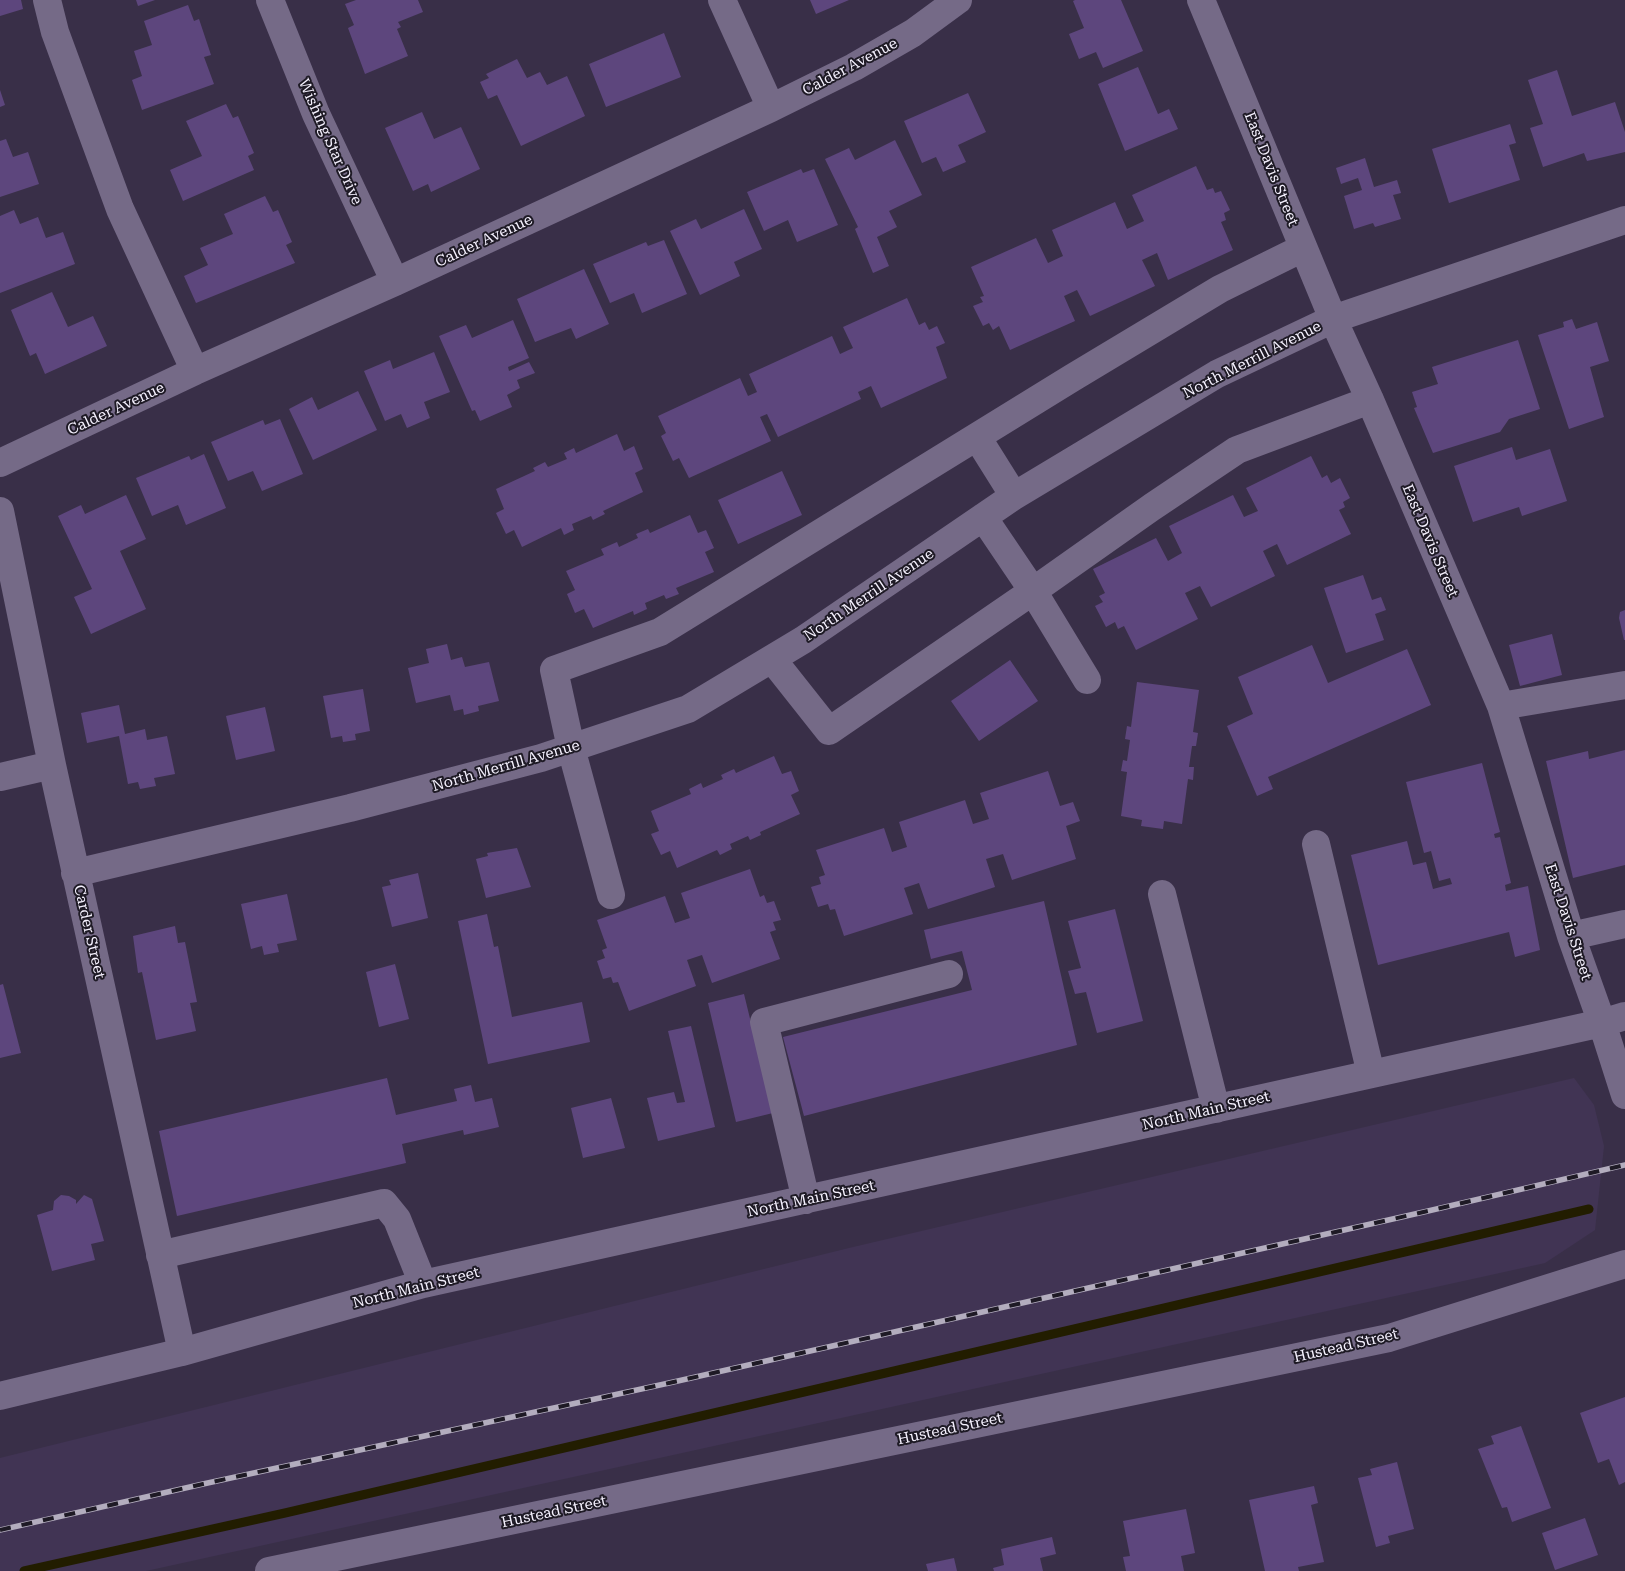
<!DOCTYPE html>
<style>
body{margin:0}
canvas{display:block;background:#392f48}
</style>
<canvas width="1625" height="1571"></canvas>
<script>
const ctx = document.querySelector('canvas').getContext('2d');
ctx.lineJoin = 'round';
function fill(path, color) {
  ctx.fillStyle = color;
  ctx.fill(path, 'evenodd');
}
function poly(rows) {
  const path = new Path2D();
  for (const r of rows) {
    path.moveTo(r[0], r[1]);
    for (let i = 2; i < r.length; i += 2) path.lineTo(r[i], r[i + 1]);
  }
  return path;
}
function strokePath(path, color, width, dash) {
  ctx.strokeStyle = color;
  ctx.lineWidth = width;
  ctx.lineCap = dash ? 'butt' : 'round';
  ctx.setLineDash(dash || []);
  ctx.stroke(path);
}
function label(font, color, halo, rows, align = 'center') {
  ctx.font = font + ' "Roboto Serif",serif';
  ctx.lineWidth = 4;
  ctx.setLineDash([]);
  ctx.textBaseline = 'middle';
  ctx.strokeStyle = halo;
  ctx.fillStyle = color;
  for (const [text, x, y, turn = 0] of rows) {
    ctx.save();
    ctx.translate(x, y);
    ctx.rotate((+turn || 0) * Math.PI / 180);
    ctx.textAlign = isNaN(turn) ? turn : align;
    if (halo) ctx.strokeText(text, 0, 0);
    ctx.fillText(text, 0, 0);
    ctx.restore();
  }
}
const built = poly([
 [1574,1078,1594,1105,1604,1146,1595,1230,1545,1263,146,1571,0,1571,0,1458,849,1248]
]);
const stream = poly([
 [24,1571,285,1513,1589,1209]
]);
const building = poly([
 [0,0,21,0,23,9,0,16],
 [136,0,155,0,138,6],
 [356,0,418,0,423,12,398,22,401,27,397,29,408,56,365,74,348,28,354,25,345,4],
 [810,0,849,0,816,14],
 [1075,0,1121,0,1143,51,1103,68,1096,52,1079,59,1069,34,1084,28,1073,1],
 [188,5,194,21,199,19,211,55,204,57,214,84,142,110,132,80,142,76,134,51,152,45,144,21],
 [664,33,681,77,606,107,589,64],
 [517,59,527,78,540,72,547,85,567,76,585,116,521,146,497,95,488,99,480,82,489,78,486,74],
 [1138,67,1158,114,1169,109,1178,129,1125,151,1098,84],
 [1557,70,1572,116,1615,102,1625,132,1625,152,1587,161,1584,153,1543,167,1530,128,1543,124,1528,80],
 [0,90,5,105,0,107],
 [968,93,986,132,958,145,966,162,943,172,936,157,922,163,904,121],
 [226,104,233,118,238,116,254,153,248,156,254,170,183,201,170,170,202,156,186,121],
 [422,112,434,139,461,127,480,169,431,192,428,184,413,191,385,128],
 [1510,124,1516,143,1509,145,1520,180,1449,203,1432,149],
 [6,139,13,157,28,152,39,184,0,197,0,141],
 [895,140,922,195,889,211,897,227,877,237,889,266,873,273,855,229,858,227,825,159,849,148,855,160],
 [1365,158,1374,187,1397,180,1401,193,1393,195,1401,219,1375,227,1373,223,1354,229,1344,196,1362,190,1358,178,1341,184,1336,168],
 [1196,166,1207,190,1213,188,1215,193,1221,191,1230,210,1224,213,1226,220,1221,222,1233,250,1168,280,1157,253,1142,260,1155,286,1090,316,1077,290,1064,296,1075,321,1010,350,999,326,993,330,989,323,983,326,973,306,983,302,980,297,984,296,971,267,1036,238,1048,263,1063,256,1052,230,1115,202,1127,229,1144,221,1132,195],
 [801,169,803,173,814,169,838,225,797,242,788,220,764,231,747,192],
 [265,196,273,212,278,210,292,242,286,245,295,263,196,303,184,276,208,265,200,248,233,234,224,214],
 [744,209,762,249,734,262,740,276,700,295,670,231,696,219,701,229],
 [14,210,20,224,38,217,46,238,63,232,75,264,0,293,0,216],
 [664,240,687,294,642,313,634,293,610,303,593,264,646,242,648,246],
 [584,269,609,324,576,339,571,328,535,342,517,299],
 [52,292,68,327,93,316,107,346,45,374,36,353,30,356,11,310],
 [907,298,919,325,925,322,929,330,937,326,945,343,936,347,947,378,881,408,871,386,858,392,861,399,778,437,767,414,760,417,771,441,689,478,679,458,673,461,661,436,666,433,658,416,740,378,748,396,757,392,749,374,832,336,840,354,853,348,843,327],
 [1572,319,1576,329,1597,322,1609,361,1590,367,1604,417,1569,429,1538,335,1564,327,1563,322],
 [513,320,529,358,508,367,509,371,529,362,535,373,517,380,520,388,507,395,512,407,480,421,475,410,472,411,439,336,466,325,472,338],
 [1518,340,1540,409,1509,419,1500,432,1433,453,1414,408,1417,407,1412,392,1438,384,1432,367],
 [434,352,450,392,424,402,430,418,407,428,401,414,385,421,364,371,390,360,393,369],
 [358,391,377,430,313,460,289,409,312,397,318,410],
 [280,419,303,474,262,491,253,471,228,481,211,442,263,420,265,425],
 [617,434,624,451,634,446,643,469,635,473,643,492,603,511,605,514,593,520,591,516,572,524,574,530,564,535,561,528,522,547,514,530,506,534,496,513,504,509,496,489,535,471,533,468,545,462,548,467,567,459,564,453,574,448,576,453],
 [1512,447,1516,460,1550,449,1567,501,1522,516,1519,507,1473,522,1454,466],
 [204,454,226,508,186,525,178,505,152,516,136,478,189,456,191,460],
 [1311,456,1322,478,1327,475,1331,483,1340,478,1350,498,1343,502,1345,507,1339,510,1351,534,1287,565,1277,544,1263,551,1275,576,1211,607,1200,586,1185,593,1198,619,1136,650,1124,626,1118,629,1115,622,1106,627,1095,606,1103,602,1099,596,1105,593,1093,569,1156,538,1168,561,1182,553,1169,526,1233,495,1244,517,1258,511,1246,488],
 [782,471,802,515,738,544,718,500],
 [126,495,146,539,120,551,146,609,91,634,74,597,92,589,58,516,81,505,85,514],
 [690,515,698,533,706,530,714,548,705,552,714,572,676,588,679,594,666,599,664,595,645,603,647,609,634,615,633,611,593,628,584,609,575,613,567,594,575,590,566,571,604,555,601,549,617,542,619,547,638,538,636,534,648,529,650,533],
 [1363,575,1372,600,1381,597,1386,610,1375,614,1384,640,1346,653,1324,588],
 [1625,610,1625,640,1624,640,1619,618,1620,612],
 [1552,634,1562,675,1520,686,1509,645],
 [447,644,451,660,462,657,465,667,489,662,499,701,478,706,479,711,464,715,463,709,454,711,450,695,416,703,408,668,429,663,426,649],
 [1312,645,1328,683,1407,649,1431,705,1268,777,1273,789,1257,796,1227,726,1253,714,1238,677],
 [1010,660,1038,701,979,741,951,701],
 [1137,682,1199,690,1193,732,1198,733,1196,746,1192,746,1189,767,1194,767,1193,780,1188,779,1182,824,1164,821,1163,829,1141,826,1142,820,1121,816,1127,772,1121,771,1123,760,1127,761,1130,740,1125,739,1127,726,1131,727],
 [363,689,370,731,355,734,356,740,343,742,342,736,331,738,323,696],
 [119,705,125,734,145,729,147,740,167,736,175,774,154,778,156,786,140,789,138,782,128,784,119,736,87,743,81,713],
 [265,707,275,751,236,760,226,716],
 [1625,750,1625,865,1573,878,1546,761,1588,751,1589,759],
 [774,756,782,774,791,771,799,791,791,795,800,814,760,832,761,835,750,840,748,836,730,844,732,849,720,855,717,850,677,868,670,851,661,855,651,834,659,831,651,811,691,794,689,789,701,783,703,788,723,779,721,775,734,769,736,773],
 [1482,763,1500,832,1494,834,1495,838,1500,837,1511,883,1505,885,1506,891,1528,886,1540,950,1515,957,1509,932,1378,965,1351,855,1407,841,1413,865,1426,862,1433,889,1452,884,1450,878,1439,881,1431,851,1424,853,1406,782],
 [1048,771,1060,806,1073,802,1080,821,1066,826,1076,859,1012,880,1003,854,986,859,995,887,928,909,919,883,904,888,913,914,844,936,835,909,830,910,828,904,818,907,811,887,821,884,819,877,825,875,816,850,884,828,892,852,907,847,899,822,965,800,973,824,989,819,980,793],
 [517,848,531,887,486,898,476,859,488,856,487,853],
 [750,869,760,897,764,895,767,903,774,901,781,920,773,922,776,930,770,932,780,959,712,983,702,955,687,960,696,986,629,1011,618,982,613,983,611,977,603,979,597,961,605,958,602,950,607,948,597,920,665,896,675,923,690,918,681,893],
 [418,873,428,918,392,927,382,887,391,885,389,880],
 [287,894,297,940,277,944,279,952,264,955,262,946,251,949,241,904],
 [1044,901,1077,1045,804,1116,783,1037,972,990,962,951,931,959,924,930],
 [1115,909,1143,1021,1097,1033,1086,992,1075,994,1068,971,1081,968,1068,921],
 [487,914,494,947,498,946,512,1017,582,1002,590,1042,488,1064,458,921],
 [175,926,178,943,185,942,197,1002,190,1003,196,1031,156,1040,142,972,138,973,133,936],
 [395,964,409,1019,379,1027,366,972],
 [3,984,21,1053,0,1058,0,985],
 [744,994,773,1113,736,1122,708,1003],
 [691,1026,715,1127,658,1141,647,1098,674,1092,677,1103,685,1102,668,1031],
 [387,1078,396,1115,457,1101,454,1089,471,1085,475,1102,492,1098,499,1127,464,1135,463,1130,402,1144,406,1163,177,1216,159,1131],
 [611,1098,625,1148,583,1158,571,1108],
 [61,1195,69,1196,76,1200,76,1204,84,1195,92,1199,104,1241,91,1244,95,1260,52,1271,37,1215,53,1210,54,1201],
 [1625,1397,1625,1482,1619,1485,1609,1459,1598,1463,1580,1413],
 [1521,1426,1551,1508,1512,1522,1507,1507,1502,1508,1478,1449,1494,1444,1491,1436],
 [1397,1462,1414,1529,1388,1536,1390,1543,1376,1547,1358,1478,1372,1475,1370,1469],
 [1314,1486,1318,1503,1311,1505,1324,1562,1298,1567,1299,1571,1265,1571,1249,1500],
 [1186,1509,1195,1553,1181,1556,1184,1571,1126,1571,1123,1557,1130,1556,1123,1521],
 [1585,1518,1598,1555,1555,1570,1542,1533],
 [1052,1537,1056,1554,1040,1558,1043,1571,994,1571,993,1568,1004,1565,1001,1549],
 [954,1558,957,1571,928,1571,926,1564]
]);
const minor = poly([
 [47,0,55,32,120,209,195,371],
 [270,0,316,114,395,282],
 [722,0,771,108],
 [1201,0,1333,319,1370,400,1501,706,1571,936,1602,1023,1625,1095],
 [977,437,1014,496],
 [0,463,195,371,395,282,771,108,854,67,913,33,958,0],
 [0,511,52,765,182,1352],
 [983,517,1033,591,1087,680],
 [772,659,829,731,1033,591,1152,507,1237,450,1370,400],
 [1501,706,1625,685],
 [0,777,52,765],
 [1316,844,1371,1074],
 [75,873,350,808,541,758,688,709,803,640,1014,496,1217,374,1333,319,1625,220],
 [1162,894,1216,1109],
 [611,895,571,748,554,670,660,632,1072,378,1220,289,1303,248],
 [1571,936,1625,924],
 [806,1200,764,1022,949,974],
 [160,1255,384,1203,397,1219,423,1284],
 [0,1396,182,1352,423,1284,1602,1023,1625,1016],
 [269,1571,1389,1338,1625,1264]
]);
const rail = poly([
 [0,1530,203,1484,669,1383,1428,1211,1625,1165]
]);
const streetNames = [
 ["Calder Avenue",850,67,-28],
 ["Wishing Star Drive",330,142,66],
 ["East Davis Street",1271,169,68],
 ["Calder Avenue",484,241,-25],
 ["North Merrill Avenue",1252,360,-27],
 ["Calder Avenue",116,409,-25],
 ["East Davis Street",1430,541,67],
 ["North Merrill Avenue",869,595,-34],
 ["North Merrill Avenue",506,766,-16],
 ["East Davis Street",1568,922,72],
 ["Carder Street",89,932,77],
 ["North Main Street",1206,1111,-13],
 ["North Main Street",811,1199,-12],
 ["North Main Street",416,1288,-14],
 ["Hustead Street",1346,1346,-13],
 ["Hustead Street",950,1429,-12],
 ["Hustead Street",554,1512,-12]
];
fill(built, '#413454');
strokePath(stream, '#221d00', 9);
fill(building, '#5d467d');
strokePath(minor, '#756a87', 28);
strokePath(rail, '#b3adbe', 5.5);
strokePath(rail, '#1e1a25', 4, [11]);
label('15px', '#f5f1fe', '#1e1a25', streetNames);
</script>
